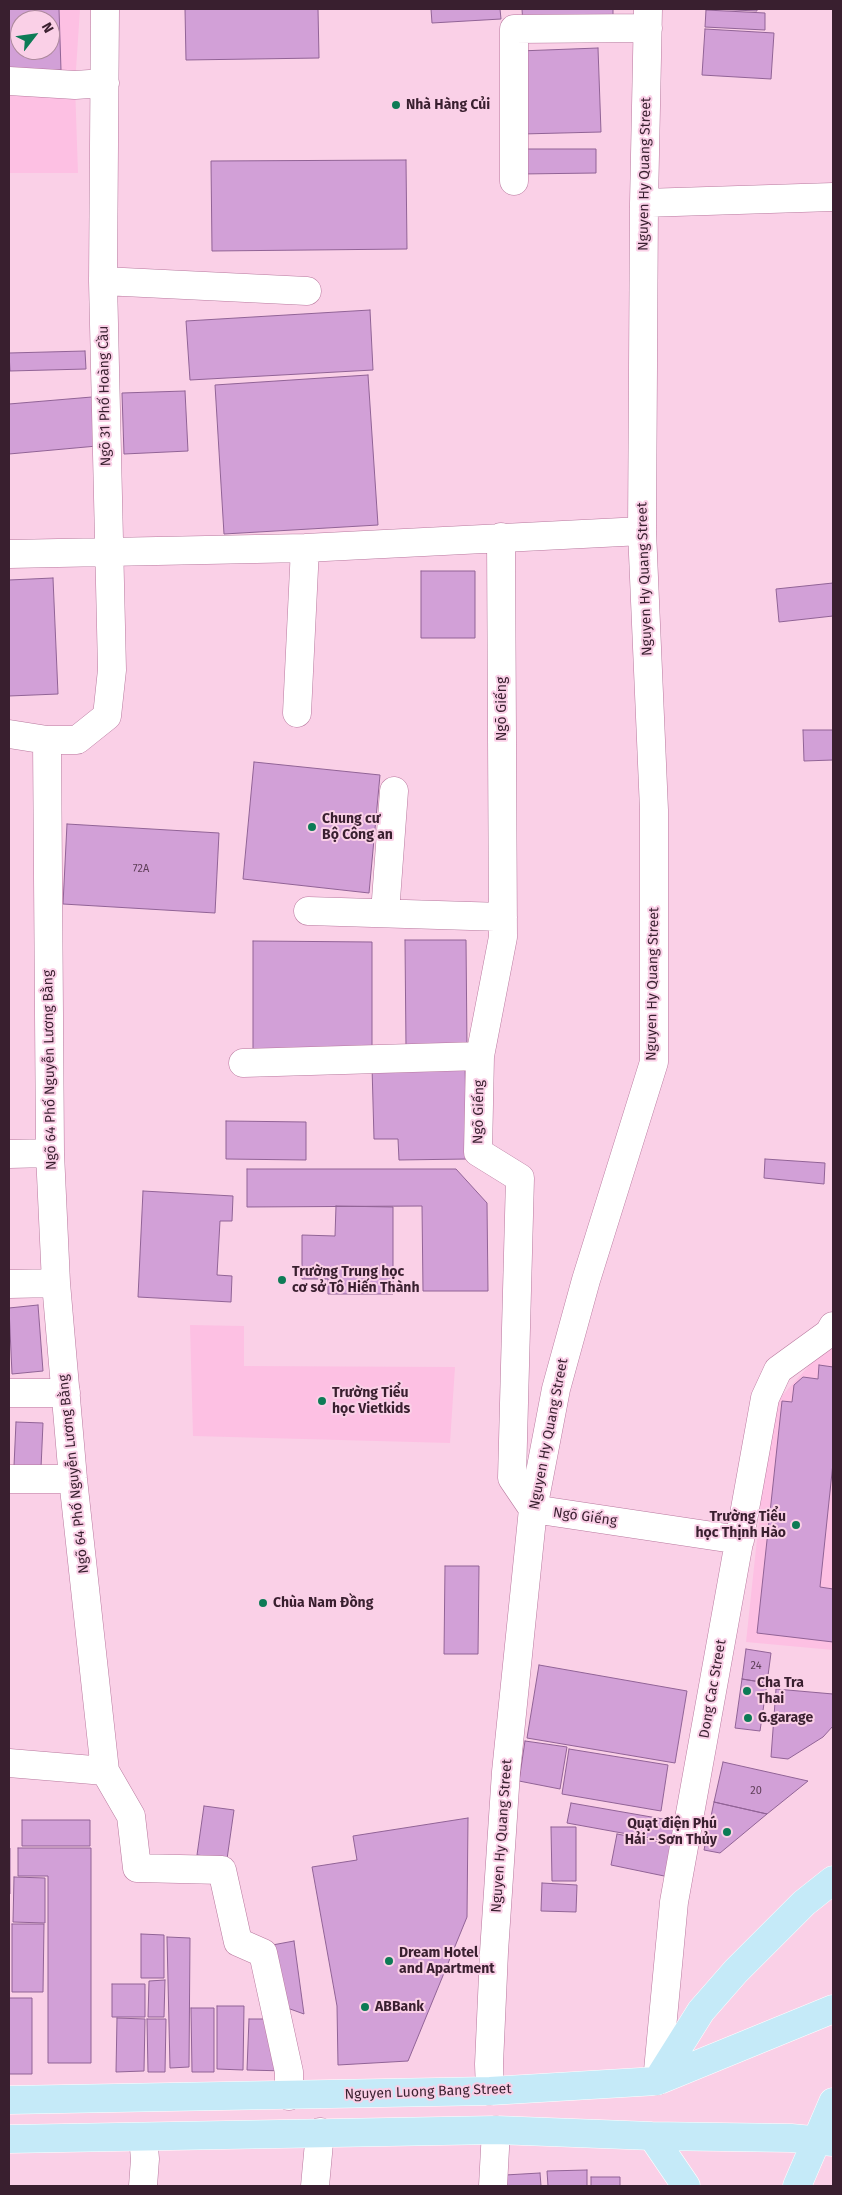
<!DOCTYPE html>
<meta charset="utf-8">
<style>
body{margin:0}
#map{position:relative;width:842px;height:2195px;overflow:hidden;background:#fad0e7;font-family:"Fira Sans",sans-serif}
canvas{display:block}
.frame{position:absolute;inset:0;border:10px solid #391f2f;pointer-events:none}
.north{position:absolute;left:10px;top:10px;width:50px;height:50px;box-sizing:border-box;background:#fad0e7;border:1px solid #ad899d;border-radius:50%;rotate:60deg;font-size:14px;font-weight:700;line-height:20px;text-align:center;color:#391f2f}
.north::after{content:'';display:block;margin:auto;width:18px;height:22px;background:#0d7b56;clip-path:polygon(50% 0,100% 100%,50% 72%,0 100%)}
</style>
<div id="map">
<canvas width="842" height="2195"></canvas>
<div class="frame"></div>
<div class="north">N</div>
</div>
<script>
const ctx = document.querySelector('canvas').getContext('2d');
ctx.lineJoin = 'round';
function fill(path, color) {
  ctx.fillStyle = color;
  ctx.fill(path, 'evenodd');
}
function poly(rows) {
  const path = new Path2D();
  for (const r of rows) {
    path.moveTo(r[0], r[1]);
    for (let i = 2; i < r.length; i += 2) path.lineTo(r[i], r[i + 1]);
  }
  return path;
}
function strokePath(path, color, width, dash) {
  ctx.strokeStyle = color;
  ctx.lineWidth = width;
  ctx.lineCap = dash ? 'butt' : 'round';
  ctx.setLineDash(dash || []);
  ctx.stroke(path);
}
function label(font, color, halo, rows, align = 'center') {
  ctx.font = font + ' "Fira Sans",sans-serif';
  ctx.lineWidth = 4;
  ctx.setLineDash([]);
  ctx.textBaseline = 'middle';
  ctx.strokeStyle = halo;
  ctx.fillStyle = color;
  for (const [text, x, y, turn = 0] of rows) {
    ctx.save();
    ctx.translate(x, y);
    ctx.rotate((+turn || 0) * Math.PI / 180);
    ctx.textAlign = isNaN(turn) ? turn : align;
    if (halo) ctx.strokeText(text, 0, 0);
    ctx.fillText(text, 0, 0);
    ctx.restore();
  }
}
const built = poly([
 [9,9,80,9,75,85,78,173,9,173],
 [20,20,50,20,50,50,20,50],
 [190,1325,244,1326,244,1366,455,1367,450,1443,193,1436],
 [833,1339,833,1650,746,1642,771,1408]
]);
const building = poly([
 [9,9,59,9,61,70,9,72,9,9],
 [20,20,50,20,50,50,20,50,20,20],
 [185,9,318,9,319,58,186,60,185,9],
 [431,9,500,9,501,19,432,23,431,9],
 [522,9,613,9,613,23,523,25,522,9],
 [712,9,757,9,757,11,712,9],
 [706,10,765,13,765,30,705,27,706,10],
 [705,29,774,33,771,79,702,75,705,29],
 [598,48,601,132,522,134,519,51,598,48],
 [521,149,596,149,596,173,521,174,521,149],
 [406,160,407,249,212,251,211,161,406,160],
 [370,310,373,370,190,380,186,321,370,310],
 [85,351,86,369,10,371,9,353,85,351],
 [368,375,378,525,224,534,215,385,368,375],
 [185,391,188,451,124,454,122,393,185,391],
 [92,397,97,446,9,454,9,404,92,397],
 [421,571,475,571,475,638,421,638,421,571],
 [53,578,58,694,9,696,9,580,53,578],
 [833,583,833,616,779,622,776,589,833,583],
 [803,730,833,730,833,760,804,761,803,730],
 [254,762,380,775,369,893,243,879,254,762],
 [67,824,219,833,215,913,63,904,67,824],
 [405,940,466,940,467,1048,406,1048,405,940],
 [253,941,372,942,372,1050,253,1049,253,941],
 [465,1064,467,1159,399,1160,398,1139,374,1139,372,1066,465,1064],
 [226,1121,306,1122,306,1160,226,1159,226,1121],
 [765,1159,825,1163,824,1184,764,1178,765,1159],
 [247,1169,456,1169,487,1203,488,1291,423,1291,422,1206,247,1207,247,1169],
 [143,1191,233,1196,232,1221,220,1221,217,1275,232,1276,231,1302,138,1297,143,1191],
 [336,1206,393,1207,393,1294,328,1294,328,1279,302,1279,302,1235,335,1236,336,1206],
 [38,1305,43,1371,12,1374,9,1308,38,1305],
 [819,1365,833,1367,833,1463,820,1587,833,1589,833,1642,757,1633,782,1401,792,1402,794,1385,803,1377,818,1379,819,1365],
 [16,1422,43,1423,41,1468,14,1466,16,1422],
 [445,1566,479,1566,478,1654,444,1654,445,1566],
 [746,1649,771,1653,767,1683,742,1679,746,1649],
 [539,1665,687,1691,675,1763,527,1738,539,1665],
 [742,1679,767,1683,760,1731,735,1728,742,1679],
 [776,1689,833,1694,833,1726,823,1737,788,1759,771,1757,776,1689],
 [525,1741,567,1747,560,1789,519,1781,525,1741],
 [569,1749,668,1765,661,1811,562,1794,569,1749],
 [723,1762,808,1781,767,1814,714,1802,723,1762],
 [714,1802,767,1814,720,1853,704,1850,714,1802],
 [571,1803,680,1822,677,1843,567,1823,571,1803],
 [204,1806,234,1810,227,1859,197,1855,204,1806],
 [468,1818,467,1917,408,2061,338,2065,337,2006,312,1867,357,1860,353,1836,468,1818],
 [22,1820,90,1820,90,1846,22,1846,22,1820],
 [551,1827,576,1827,576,1881,552,1881,551,1827],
 [617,1834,675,1845,669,1877,611,1865,617,1834],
 [9,1848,10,1848,10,1894,9,1894,9,1848],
 [18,1848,91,1848,91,2063,48,2063,48,1876,18,1876,18,1848],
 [14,1877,45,1878,45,1923,13,1922,14,1877],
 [542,1883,577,1885,576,1912,541,1911,542,1883],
 [12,1924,44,1924,43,1992,12,1992,12,1924],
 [141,1934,164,1935,164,1978,141,1978,141,1934],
 [167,1937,190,1938,189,2067,170,2068,167,1937],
 [294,1941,304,2014,279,2005,267,1946,294,1941],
 [165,1980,164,2017,148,2017,149,1981,165,1980],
 [112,1984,145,1984,145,2017,112,2017,112,1984],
 [9,1998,32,1998,32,2074,9,2074,9,1998],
 [217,2006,244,2006,243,2070,217,2069,217,2006],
 [191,2008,214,2008,214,2072,192,2072,191,2008],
 [117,2018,145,2019,144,2071,116,2072,117,2018],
 [147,2019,166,2019,165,2072,148,2072,147,2019],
 [249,2019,270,2019,286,2071,247,2070,249,2019],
 [587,2170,587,2186,548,2186,547,2171,587,2170],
 [540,2173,541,2186,505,2186,505,2175,540,2173],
 [591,2177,620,2177,620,2186,591,2186,591,2177]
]);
const minor = poly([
 [9,81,75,85,105,83],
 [514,181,514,29,648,28],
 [644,203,833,197],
 [103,281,307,291],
 [501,537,503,937,480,1056,478,1152,520,1178,512,1478,533,1509,740,1540],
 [9,554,305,548,642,531],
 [297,713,305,548],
 [9,734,47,740,77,740,107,716,112,670,103,281,105,9],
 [47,740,50,1153,56,1283,73,1479,105,1771,131,1816,137,1868,222,1870,238,1942,263,1953,289,2072,289,2096],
 [308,911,503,917],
 [385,913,394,791],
 [243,1063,480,1056],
 [9,1154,50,1153],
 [9,1284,56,1283],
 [9,1393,66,1393],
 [9,1479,73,1479],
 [9,1763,105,1771],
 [657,2081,674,1902,765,1398,778,1370,829,1333,833,1326],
 [490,2091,489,2064,494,1952,506,1772,533,1509,556,1389,586,1280,654,1062,654,810,642,531,644,203,648,9],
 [143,2186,145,2159,143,2137],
 [315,2186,320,2132],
 [493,2186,496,2130]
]);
const major = poly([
 [657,2081,701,2011,736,1971,804,1903,833,1880],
 [9,2100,490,2091,657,2081,833,2009],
 [652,2136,686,2186],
 [9,2139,496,2130,652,2136,791,2138,833,2142],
 [797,2186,833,2102]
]);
const markers = [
 [396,105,5,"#0d7b56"],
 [312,827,5,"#0d7b56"],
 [282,1280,5,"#0d7b56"],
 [322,1401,5,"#0d7b56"],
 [796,1525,5,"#0d7b56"],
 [263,1603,5,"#0d7b56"],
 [747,1691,5,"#0d7b56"],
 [748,1718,5,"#0d7b56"],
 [727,1832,5,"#0d7b56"],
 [389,1961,5,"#0d7b56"],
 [365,2007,5,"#0d7b56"]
];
const numberNames = [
 ["72A",141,869],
 ["24",756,1666],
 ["20",756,1791]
];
const poiNames = [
 ["Nhà Hàng Củi",406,105],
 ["Chung cư",322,819],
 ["Bộ Công an",322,835],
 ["Trường Trung học",292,1272],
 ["cơ sở Tô Hiến Thành",292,1288],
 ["Trường Tiểu",332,1393],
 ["học Vietkids",332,1409],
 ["Trường Tiểu",786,1517,"right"],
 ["học Thịnh Hào",786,1533,"right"],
 ["Chùa Nam Đồng",273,1603],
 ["Cha Tra",757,1683],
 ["Thai",757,1699],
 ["G.garage",758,1718],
 ["Quạt điện Phú",717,1824,"right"],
 ["Hải - Sơn Thủy",717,1840,"right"],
 ["Dream Hotel",399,1953],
 ["and Apartment",399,1969],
 ["ABBank",375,2007]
];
const streetNames = [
 ["Nguyen Hy Quang Street",645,174,-89],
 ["Ngõ 31 Phố Hoàng Cầu",105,396,-91],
 ["Nguyen Hy Quang Street",645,579,-92],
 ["Ngõ Giếng",502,709,-90],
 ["Nguyen Hy Quang Street",653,984,-89],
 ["Ngõ 64 Phố Nguyễn Lương Bằng",50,1070,-91],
 ["Ngõ Giếng",479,1112,-89],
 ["Nguyen Hy Quang Street",549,1434,-79],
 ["Ngõ 64 Phố Nguyễn Lương Bằng",74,1474,-96],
 ["Ngõ Giếng",585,1517,8],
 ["Dong Cac Street",713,1689,-80],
 ["Nguyen Hy Quang Street",502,1836,-86],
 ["Nguyen Luong Bang Street",428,2092,-2]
];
fill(built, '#fdc0e3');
fill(building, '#d2a0d7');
strokePath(building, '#916396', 1);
strokePath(minor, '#b8789e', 29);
strokePath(major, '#fff', 29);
strokePath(minor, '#fff', 28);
strokePath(major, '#c5eaf8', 28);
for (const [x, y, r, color] of markers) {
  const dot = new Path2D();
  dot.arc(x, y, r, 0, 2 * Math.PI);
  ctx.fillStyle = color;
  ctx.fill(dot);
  strokePath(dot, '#fad0e7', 2);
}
label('11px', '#5f3f59', null, numberNames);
label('bold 14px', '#391f2f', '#fad0e7', poiNames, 'left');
label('14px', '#391f2f', '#fad0e7', streetNames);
</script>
